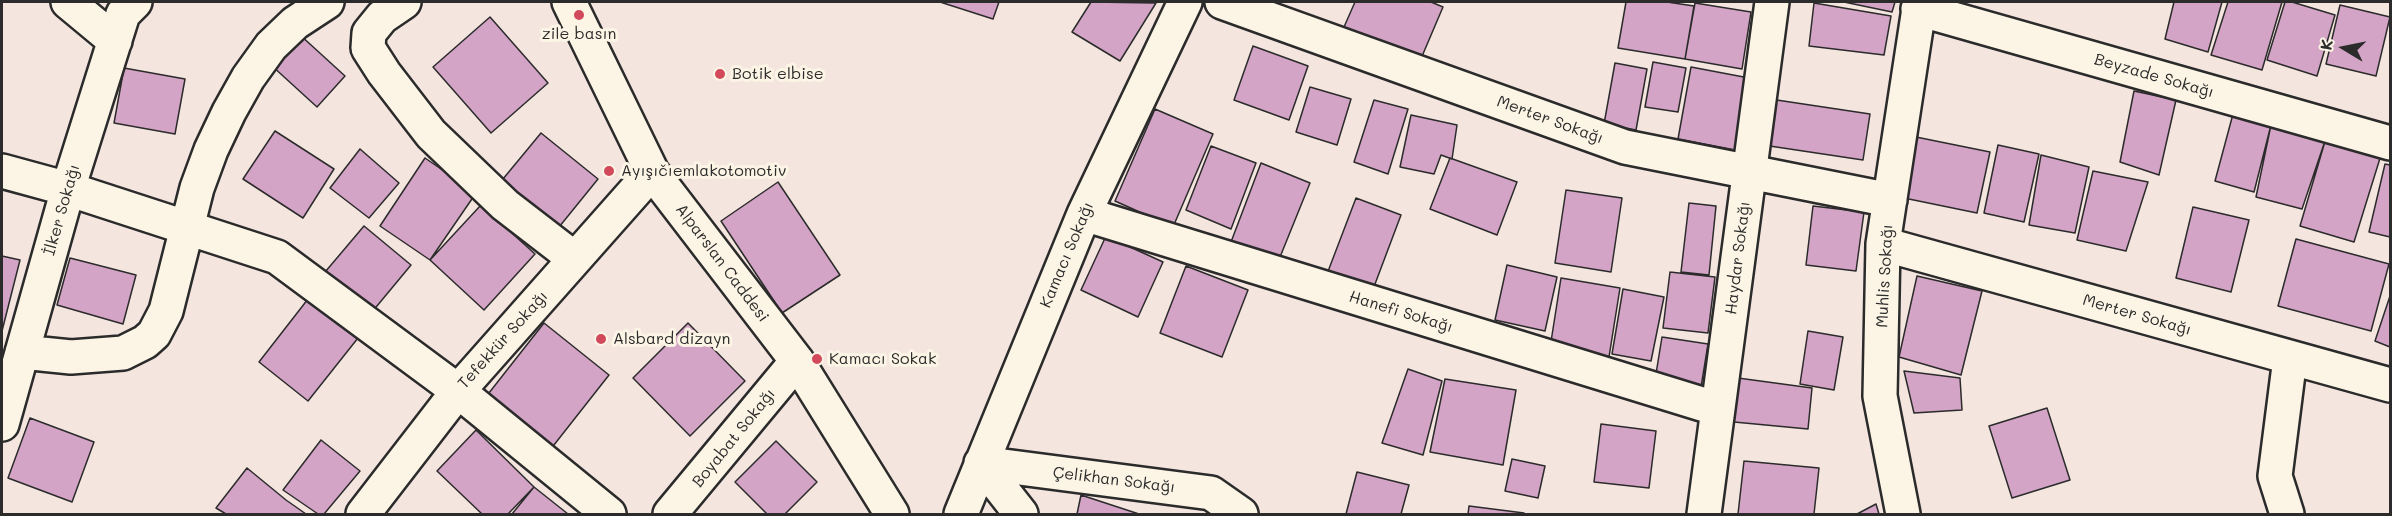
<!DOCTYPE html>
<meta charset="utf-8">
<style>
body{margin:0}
#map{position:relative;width:2392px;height:516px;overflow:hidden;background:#f4e5df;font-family:Mali,sans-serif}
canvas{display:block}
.frame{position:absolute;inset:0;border:3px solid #2b2b2b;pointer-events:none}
.north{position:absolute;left:2314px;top:18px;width:60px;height:60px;-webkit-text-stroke:4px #fcf5e5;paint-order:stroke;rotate:280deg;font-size:16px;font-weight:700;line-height:24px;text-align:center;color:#2b2b2b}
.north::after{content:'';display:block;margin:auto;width:21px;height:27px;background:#2b2b2b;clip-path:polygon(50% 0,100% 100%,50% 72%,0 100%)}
</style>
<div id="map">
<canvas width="2392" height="516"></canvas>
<div class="frame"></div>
<div class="north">K</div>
</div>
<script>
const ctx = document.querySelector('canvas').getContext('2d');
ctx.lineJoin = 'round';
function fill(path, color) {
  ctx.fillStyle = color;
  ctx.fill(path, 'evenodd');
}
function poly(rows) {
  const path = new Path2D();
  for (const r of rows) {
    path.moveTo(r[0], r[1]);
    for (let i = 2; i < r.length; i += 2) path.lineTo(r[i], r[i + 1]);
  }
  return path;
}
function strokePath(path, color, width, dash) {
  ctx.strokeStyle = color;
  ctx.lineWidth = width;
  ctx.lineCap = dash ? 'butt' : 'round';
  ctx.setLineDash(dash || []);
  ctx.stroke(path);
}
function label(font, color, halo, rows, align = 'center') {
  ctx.font = font + ' Mali,sans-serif';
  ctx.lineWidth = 6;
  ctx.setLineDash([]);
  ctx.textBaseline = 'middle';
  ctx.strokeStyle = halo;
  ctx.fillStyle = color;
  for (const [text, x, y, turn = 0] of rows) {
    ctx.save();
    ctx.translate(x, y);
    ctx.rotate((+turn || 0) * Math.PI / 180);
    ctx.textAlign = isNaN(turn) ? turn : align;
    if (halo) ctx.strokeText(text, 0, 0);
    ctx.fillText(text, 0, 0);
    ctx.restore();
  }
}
const building = poly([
 [940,2,999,2,993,19,940,2],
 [1091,2,1156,3,1120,61,1072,32,1091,2],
 [1355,2,1431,2,1443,7,1420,61,1344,27,1355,2],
 [1626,2,1667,2,1694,6,1685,59,1618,48,1626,2],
 [1844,2,1895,2,1892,12,1844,2],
 [2174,2,2222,2,2208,52,2165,39,2174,2],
 [2228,2,2282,2,2262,70,2211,55,2228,2],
 [2285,2,2292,2,2335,15,2317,76,2267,60,2285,2],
 [1695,3,1751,12,1742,69,1685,59,1695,3],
 [1814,3,1891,16,1884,55,1809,46,1814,3],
 [2340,5,2390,17,2376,76,2326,64,2340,5],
 [490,17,548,83,491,133,433,67,490,17],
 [299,34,345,76,317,107,271,65,299,34],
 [1253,46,1308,66,1289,120,1234,100,1253,46],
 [1653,62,1686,68,1678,112,1645,107,1653,62],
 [1615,63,1647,69,1636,130,1604,124,1615,63],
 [1691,67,1749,78,1735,150,1678,139,1691,67],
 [124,68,185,79,175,134,114,123,124,68],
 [1310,87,1351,99,1337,145,1296,132,1310,87],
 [2134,91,2176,100,2159,175,2120,162,2134,91],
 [1770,99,1870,114,1863,160,1763,145,1770,99],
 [1374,100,1408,109,1388,174,1354,162,1374,100],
 [1155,109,1213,134,1173,227,1115,201,1155,109],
 [2233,114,2271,125,2254,192,2215,181,2233,114],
 [1411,115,1457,125,1452,159,1441,155,1434,174,1400,167,1411,115],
 [2271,125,2326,138,2302,209,2256,197,2271,125],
 [275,131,334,169,303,218,243,179,275,131],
 [541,133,598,179,555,232,498,185,541,133],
 [1916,137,1990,152,1977,213,1904,198,1916,137],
 [2326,138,2381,155,2354,242,2300,226,2326,138],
 [1998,145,2039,154,2024,222,1984,213,1998,145],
 [1211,146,1256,163,1231,229,1186,210,1211,146],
 [360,149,399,183,369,218,330,188,360,149],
 [2041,155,2089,167,2075,233,2029,225,2041,155],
 [425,158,476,193,430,260,380,226,425,158],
 [1450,158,1517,182,1497,235,1430,209,1450,158],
 [1261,163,1310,183,1278,262,1231,242,1261,163],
 [2385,164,2390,165,2390,237,2369,232,2385,164],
 [2093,171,2148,182,2126,251,2077,240,2093,171],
 [778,182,840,275,782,313,721,221,778,182],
 [1566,190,1622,198,1611,272,1555,263,1566,190],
 [1356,198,1401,215,1372,292,1327,274,1356,198],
 [1689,203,1716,206,1709,275,1681,272,1689,203],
 [481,205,535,254,484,310,430,260,481,205],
 [1813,206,1864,212,1856,271,1806,265,1813,206],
 [2193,207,2249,220,2231,292,2176,278,2193,207],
 [364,226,411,265,367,318,320,278,364,226],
 [1106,236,1163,262,1138,317,1081,290,1106,236],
 [2296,239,2389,264,2371,331,2278,306,2296,239],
 [2,256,20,260,2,331,2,256],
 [70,258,136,275,123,324,57,305,70,258],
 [1507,265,1557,277,1545,331,1495,320,1507,265],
 [1186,266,1248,290,1222,357,1160,333,1186,266],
 [1670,272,1715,277,1708,333,1663,328,1670,272],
 [1917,276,1982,291,1961,375,1899,357,1917,276],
 [1561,278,1620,288,1609,357,1550,348,1561,278],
 [1623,289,1664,297,1651,361,1612,354,1623,289],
 [2390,296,2390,347,2375,341,2390,296],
 [308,299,358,338,308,401,259,362,308,299],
 [544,323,609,375,550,450,485,398,544,323],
 [688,323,745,381,690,436,633,378,688,323],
 [1808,331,1843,337,1834,390,1800,384,1808,331],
 [1662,337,1708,344,1701,387,1655,380,1662,337],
 [1408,369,1442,381,1423,455,1382,443,1408,369],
 [1904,371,1960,378,1962,410,1914,413,1904,371],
 [1738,378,1812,388,1808,429,1734,422,1738,378],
 [1445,379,1516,390,1503,465,1430,452,1445,379],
 [2047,408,2070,480,2012,498,1989,426,2047,408],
 [30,418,94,442,72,502,8,478,30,418],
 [1601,424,1656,431,1649,488,1594,482,1601,424],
 [476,430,534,487,508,514,482,514,437,471,476,430],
 [321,440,360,471,324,514,318,514,283,490,321,440],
 [776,441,817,482,785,514,767,514,735,482,776,441],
 [1512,459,1545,466,1538,498,1505,491,1512,459],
 [1744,461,1819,468,1814,514,1738,514,1744,461],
 [247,468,286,500,306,514,226,514,216,508,247,468],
 [1357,472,1409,485,1401,514,1346,514,1357,472],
 [534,487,568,514,512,514,534,487],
 [1081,495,1139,514,1077,514,1081,495],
 [1876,504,1879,514,1857,514,1876,504],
 [1469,506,1524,513,1524,514,1468,514,1469,506]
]);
const minor = poly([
 [68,2,115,41],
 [404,2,382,17,369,33,368,48,384,73,431,134,505,205,575,259],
 [569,2,652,172,797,361,892,514],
 [1222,2,1625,147,1890,200],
 [1918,9,2390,143],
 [2,171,68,189,277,257,458,391,609,514],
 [1084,214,1718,409],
 [1883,244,2390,385],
 [22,352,71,357,123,353,145,342,154,334,166,311,197,188,211,150,229,112,248,78,271,46,295,23,327,2],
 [2,424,68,189,123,14,135,2],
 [981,463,1211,493,1241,514],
 [981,463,1021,514],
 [363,514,458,391,652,172],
 [670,514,797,361],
 [961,514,1084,214,1185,2],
 [1704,514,1772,2],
 [1903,514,1880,396,1883,244,1920,2],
 [2287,514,2275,476,2290,358]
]);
const markers = [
 [579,15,6,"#d1495b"],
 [720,74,6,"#d1495b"],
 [609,171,6,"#d1495b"],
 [601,339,6,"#d1495b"],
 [817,359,6,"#d1495b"]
];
const poiNames = [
 ["zile basın",579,34,"center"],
 ["Botik elbise",732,74],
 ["Ayışıčıemlakotomotiv",621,171],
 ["Alsbard dizayn",613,339],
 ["Kamacı Sokak",829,359]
];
const streetNames = [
 ["Beyzade Sokağı",2154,76,16],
 ["Merter Sokağı",1550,120,20],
 ["İlker Sokağı",62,210,-74],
 ["Kamacı Sokağı",1067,255,-67],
 ["Haydar Sokağı",1738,258,-83],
 ["Alparslan Caddesi",722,263,53],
 ["Muhlis Sokağı",1885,276,-87],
 ["Hanefi Sokağı",1401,312,17],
 ["Merter Sokağı",2137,315,16],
 ["Tefekkür Sokağı",503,340,-48],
 ["Boyabat Sokağı",734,438,-51],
 ["Çelikhan Sokağı",1114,480,7]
];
fill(building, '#d3a4c5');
strokePath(building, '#2b2b2b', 1.5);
strokePath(minor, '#2b2b2b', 38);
strokePath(minor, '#fcf5e5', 33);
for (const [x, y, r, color] of markers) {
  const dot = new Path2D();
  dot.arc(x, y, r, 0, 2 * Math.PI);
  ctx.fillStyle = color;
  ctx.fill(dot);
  strokePath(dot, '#fcf5e5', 2);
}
label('16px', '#2b2b2b', '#fcf5e5', poiNames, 'left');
label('16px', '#2b2b2b', '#fcf5e5', streetNames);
</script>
